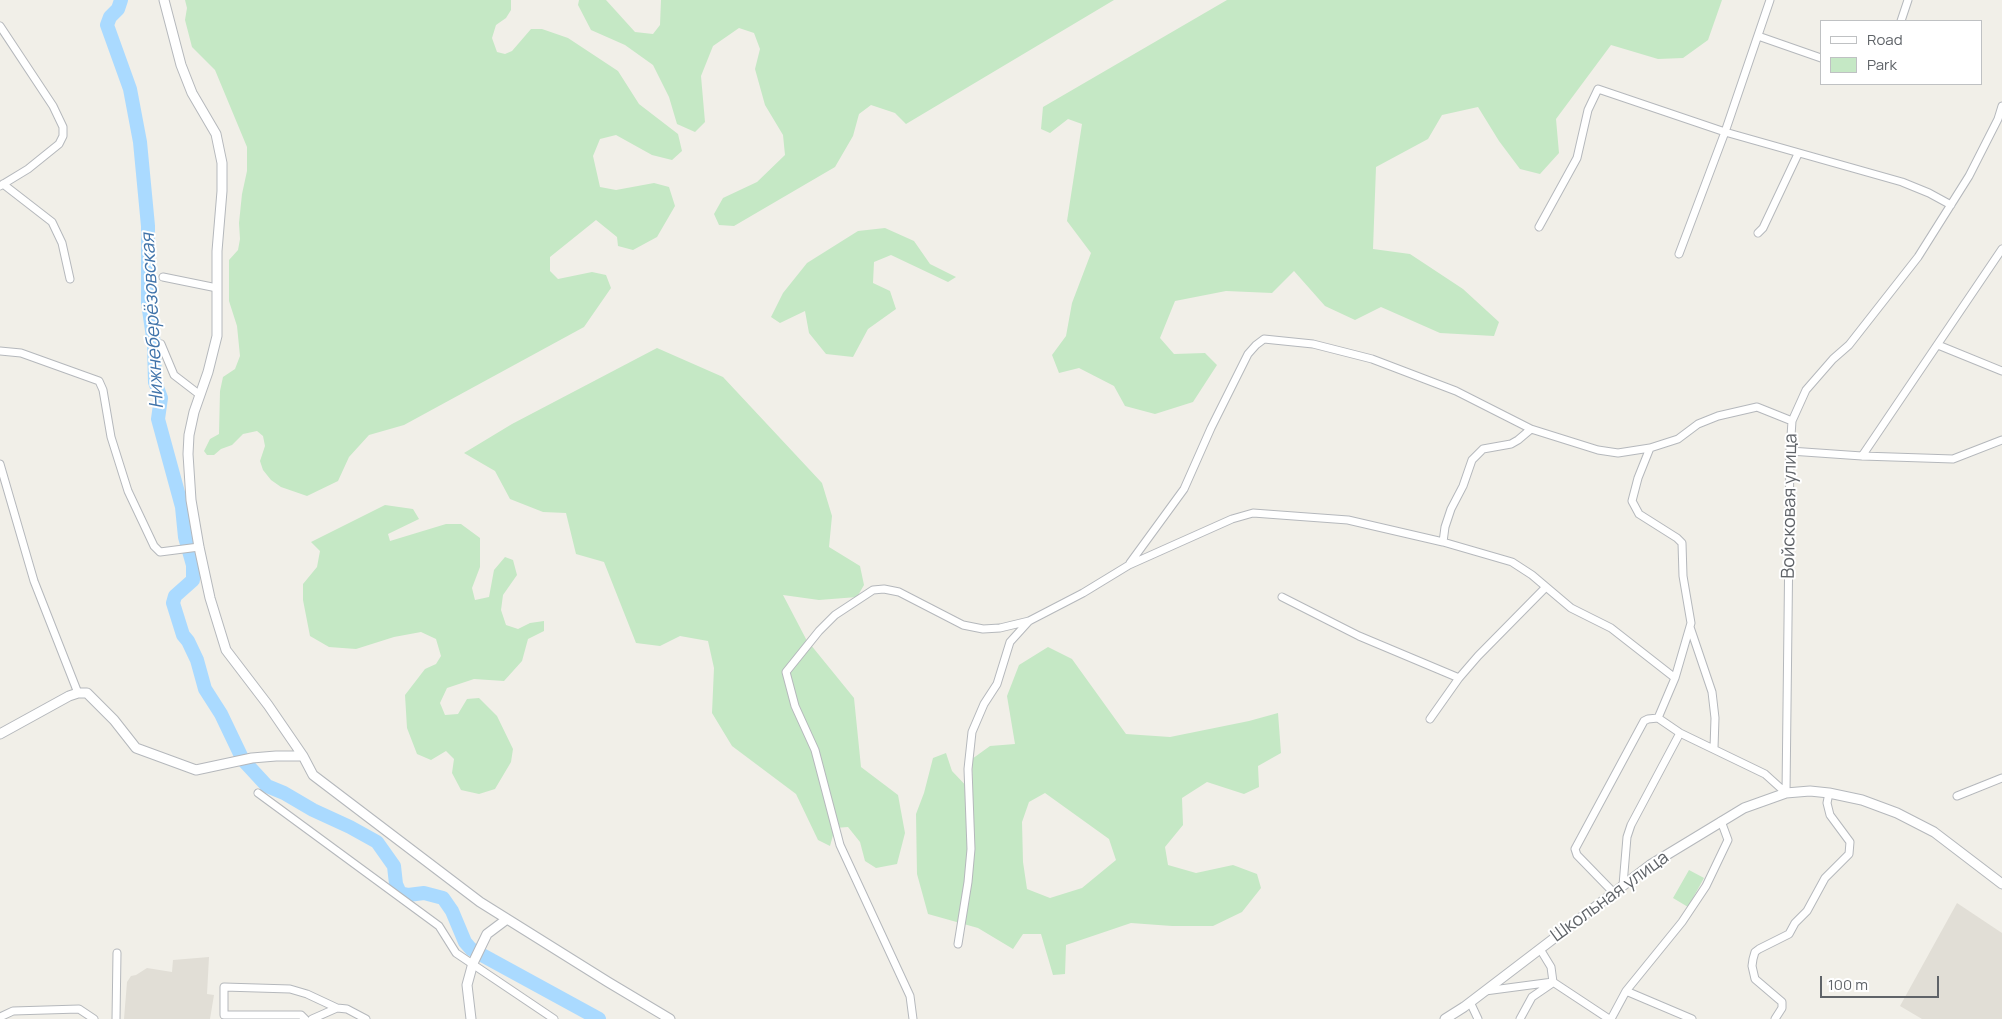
<!DOCTYPE html>
<meta charset="utf-8">
<style>
body{margin:0}
#map{position:relative;width:2002px;height:1019px;overflow:hidden;background:#f1efe8;font-family:Manrope,sans-serif}
canvas{display:block}
.legend{position:absolute;left:1820px;top:20px;width:162px;height:65px;box-sizing:border-box;background:#fff;border:1px solid #bfc1c3;margin:0;padding:6px 9px;list-style:none;font-size:15px;color:#5f6368}
.legend li{display:flex;align-items:center;gap:10px;height:25px}
.legend b{width:25px;border:1px solid #bfc1c3}
.scale{position:absolute;left:1820px;top:976px;width:119px;height:22px;box-sizing:border-box;border:2px solid #5f6368;border-top:0;padding-left:6px;font-size:15px;line-height:18px;white-space:nowrap;color:#5f6368;-webkit-text-stroke:4px #fff;paint-order:stroke}
</style>
<div id="map">
<canvas width="2002" height="1019"></canvas>
<ul class="legend">
<li><b style="height:6px;background:#fff"></b>Road</li>
<li><b style="height:14px;background:#c5e8c5"></b>Park</li>
</ul>
<div class="scale">100 m</div>
</div>
<script>
const ctx = document.querySelector('canvas').getContext('2d');
ctx.lineJoin = 'round';
function fill(path, color) {
  ctx.fillStyle = color;
  ctx.fill(path, 'evenodd');
}
function poly(rows) {
  const path = new Path2D();
  for (const r of rows) {
    path.moveTo(r[0], r[1]);
    for (let i = 2; i < r.length; i += 2) path.lineTo(r[i], r[i + 1]);
  }
  return path;
}
function strokePath(path, color, width, dash) {
  ctx.strokeStyle = color;
  ctx.lineWidth = width;
  ctx.lineCap = dash ? 'butt' : 'round';
  ctx.setLineDash(dash || []);
  ctx.stroke(path);
}
function label(font, color, halo, rows, align = 'center') {
  ctx.font = font + ' Manrope,sans-serif';
  ctx.lineWidth = 4;
  ctx.setLineDash([]);
  ctx.textBaseline = 'middle';
  ctx.strokeStyle = halo;
  ctx.fillStyle = color;
  for (const [text, x, y, turn = 0] of rows) {
    ctx.save();
    ctx.translate(x, y);
    ctx.rotate((+turn || 0) * Math.PI / 180);
    ctx.textAlign = isNaN(turn) ? turn : align;
    if (halo) ctx.strokeText(text, 0, 0);
    ctx.fillText(text, 0, 0);
    ctx.restore();
  }
}
const education = poly([
 [1957,903,2002,933,2002,1019,1922,1019,1900,1006],
 [209,957,207,994,214,995,210,1019,124,1019,127,982,131,976,136,975,147,968,172,972,173,960]
]);
const green = poly([
 [185,0,511,0,511,10,506,18,496,25,492,38,497,52,505,54,512,51,531,29,542,29,568,38,618,71,639,104,678,134,682,151,672,160,652,155,616,135,600,139,593,156,600,187,616,190,654,183,669,187,675,206,657,237,633,250,618,246,617,237,596,220,550,257,550,271,558,279,592,272,606,275,611,288,584,327,404,425,369,435,349,457,338,481,307,496,281,487,271,480,263,470,260,461,265,446,263,436,257,431,243,434,232,445,221,449,214,455,207,455,204,451,210,439,219,434,220,391,223,377,235,369,240,356,237,326,229,301,229,260,238,250,240,239,239,223,242,194,247,171,247,147,215,70,192,47,185,20,187,8],
 [579,0,606,0,635,32,653,34,660,25,661,0,1114,0,906,124,895,113,871,105,859,114,853,136,835,167,734,226,719,225,714,214,723,198,757,182,785,155,783,135,765,105,755,69,760,49,754,33,739,28,713,46,701,76,705,122,695,132,677,124,669,97,653,65,625,45,591,30,578,5],
 [1227,0,1722,0,1708,40,1683,58,1658,59,1611,45,1556,119,1559,153,1540,174,1520,169,1499,141,1478,107,1442,115,1428,139,1376,167,1373,249,1410,254,1463,289,1499,322,1494,336,1440,333,1381,307,1355,320,1325,306,1294,271,1272,293,1226,291,1175,301,1160,338,1174,354,1205,353,1217,365,1193,402,1155,414,1125,406,1114,386,1079,368,1059,373,1052,355,1066,336,1072,303,1091,253,1067,221,1082,124,1068,119,1050,133,1041,129,1043,107],
 [885,228,914,241,930,264,956,277,948,282,891,255,874,262,873,283,890,291,896,309,868,329,853,357,826,354,809,333,805,311,780,323,771,317,783,293,807,263,858,231],
 [657,348,723,377,822,483,832,516,829,547,860,566,864,585,857,597,819,600,783,595,806,639,854,698,861,767,898,795,905,833,897,864,876,868,865,861,860,842,848,827,835,828,830,846,818,840,796,794,732,746,712,713,714,668,708,641,680,636,660,646,636,643,604,562,576,554,566,513,543,512,510,499,495,471,464,453,512,424],
 [385,505,413,509,419,519,388,534,390,541,446,524,461,524,480,538,480,567,472,588,475,600,489,597,494,570,505,557,513,560,517,575,503,595,501,610,506,625,518,629,530,623,544,621,544,631,528,639,522,661,504,681,474,679,447,688,440,703,445,715,458,714,467,699,479,698,497,716,513,749,511,762,495,789,479,794,461,790,452,773,454,759,446,751,431,760,417,754,407,728,405,695,425,669,436,664,441,656,436,639,421,632,394,637,356,649,329,647,310,636,303,600,303,584,317,567,320,551,311,542],
 [1048,647,1072,659,1126,734,1170,737,1249,721,1278,713,1281,753,1258,766,1259,787,1244,794,1207,782,1182,798,1183,825,1165,847,1168,865,1196,873,1233,865,1257,874,1261,888,1242,912,1213,926,1172,926,1131,923,1066,945,1065,974,1053,975,1041,934,1023,934,1013,949,978,928,928,914,917,874,916,814,924,793,933,758,946,753,952,771,973,793,972,759,990,746,1015,744,1007,696,1019,665],
 [1045,793,1109,839,1116,860,1082,888,1050,898,1027,889,1023,862,1022,822,1029,802],
 [1689,870,1704,878,1688,907,1673,898]
]);
const river = poly([
 [121,0,118,9,110,17,107,25,130,89,140,142,148,226,148,303,154,344,155,382,161,398,158,419,182,507,185,537,193,565,193,580,175,596,173,603,183,635,188,641,197,660,205,689,221,714,243,760,267,786,284,793,313,810,350,827,377,842,394,866,396,884,400,893,408,895,424,893,443,898,452,911,465,942,471,949,599,1019]
]);
const minor = poly([
 [1901,21,1908,0],
 [0,26,53,106,63,127,63,136,59,144,28,169,0,186],
 [1758,36,1821,58],
 [3,184,52,222,62,243,70,279],
 [1539,227,1577,158,1588,110,1598,89,1725,132,1902,182,1929,193,1951,205],
 [1758,233,1763,228,1798,154],
 [1679,254,1725,132,1770,0],
 [163,277,217,288],
 [161,344,174,375,200,395],
 [1938,345,2002,371],
 [0,351,21,353,99,381,103,390,111,437,128,491,154,546,160,552,199,547],
 [1650,448,1618,453,1598,450,1531,429,1518,440,1511,444,1483,449,1472,460,1463,486,1451,509,1445,527,1443,542,1512,562,1532,575,1571,608,1611,628,1675,678],
 [1790,451,1862,456,1953,459,2002,440],
 [1862,456,2002,249],
 [0,464,34,581,78,693],
 [1130,563,1184,489,1211,428,1248,354,1256,345,1264,339,1313,344,1372,359,1456,391,1531,429],
 [1282,597,1359,636,1459,678],
 [1690,627,1712,692,1715,718,1714,748],
 [1430,719,1459,678,1478,656,1546,587],
 [258,793,439,926,456,953,554,1019],
 [1786,793,1790,451,1792,421,1806,390,1833,359,1849,345,1918,257,1969,176,1998,119,2002,106],
 [1786,793,1765,774,1680,733,1658,718,1675,678,1691,623,1683,576,1682,543,1677,538,1639,514,1632,501,1638,478,1650,448,1678,439,1698,424,1718,416,1757,407,1792,421],
 [1957,796,2002,778],
 [1623,885,1627,837,1631,825,1680,733],
 [1613,892,1577,855,1575,849,1644,721,1648,719,1658,718],
 [958,944,968,882,971,849,968,769,972,732,984,704,997,684,1010,642,1029,621,1083,593,1129,565,1232,519,1253,513,1348,520,1443,542],
 [1540,949,1551,967,1553,982],
 [1553,982,1609,1019],
 [1485,991,1553,982],
 [1626,991,1682,922,1706,886,1728,840,1721,821],
 [1470,1002,1478,1019],
 [0,1017,13,1011,79,1009,94,1019],
 [116,1019,117,953],
 [305,1019,301,1015,224,1015,224,987,290,989,307,994,337,1008],
 [312,1019,337,1008,347,1009,366,1019],
 [913,1019,910,996,840,845,815,750,795,706,786,672,819,631,835,615,873,590,884,589,899,592,963,625,983,629,1000,628,1029,621],
 [1520,1019,1532,997,1551,984],
 [1611,1019,1626,991,1692,1019],
 [1775,1019,1782,1008,1782,1002,1755,979,1752,966,1753,959,1755,952,1759,949,1789,934,1795,923,1807,911,1825,878,1849,854,1850,842,1830,815,1827,803,1829,793]
]);
const tertiary = poly([
 [164,0,181,65,192,93,216,134,222,163,222,191,217,251,217,336,208,372,194,412,189,435,188,454,191,500,199,547,210,598,226,650,268,705,303,756,313,775,480,902,608,982,670,1019],
 [0,734,69,696,78,693,87,693,114,720,136,748,196,770,252,758,276,756,303,756],
 [471,1019,467,985,473,963,487,934,507,919],
 [1445,1019,1464,1007,1650,865,1744,808,1786,793,1810,791,1829,793,1862,800,1897,813,1934,832,2002,884]
]);
const streetNames = [
 ["Войсковая улица",1790,506,-89],
 ["Школьная улица",1610,897,-36]
];
const waterNames = [
 ["Нижнеберёзовская",153,321,-93]
];
fill(education, '#e1ded6');
fill(green, '#c5e8c5');
strokePath(river, '#aadaff', 14);
strokePath(minor, '#b5b8bc', 9);
strokePath(tertiary, '#b5b8bc', 11);
strokePath(minor, '#fff', 7);
strokePath(tertiary, '#fff', 9);
label('18px', '#5f6368', '#fff', streetNames);
label('italic 19px', '#4174aa', '#fff', waterNames);
</script>
